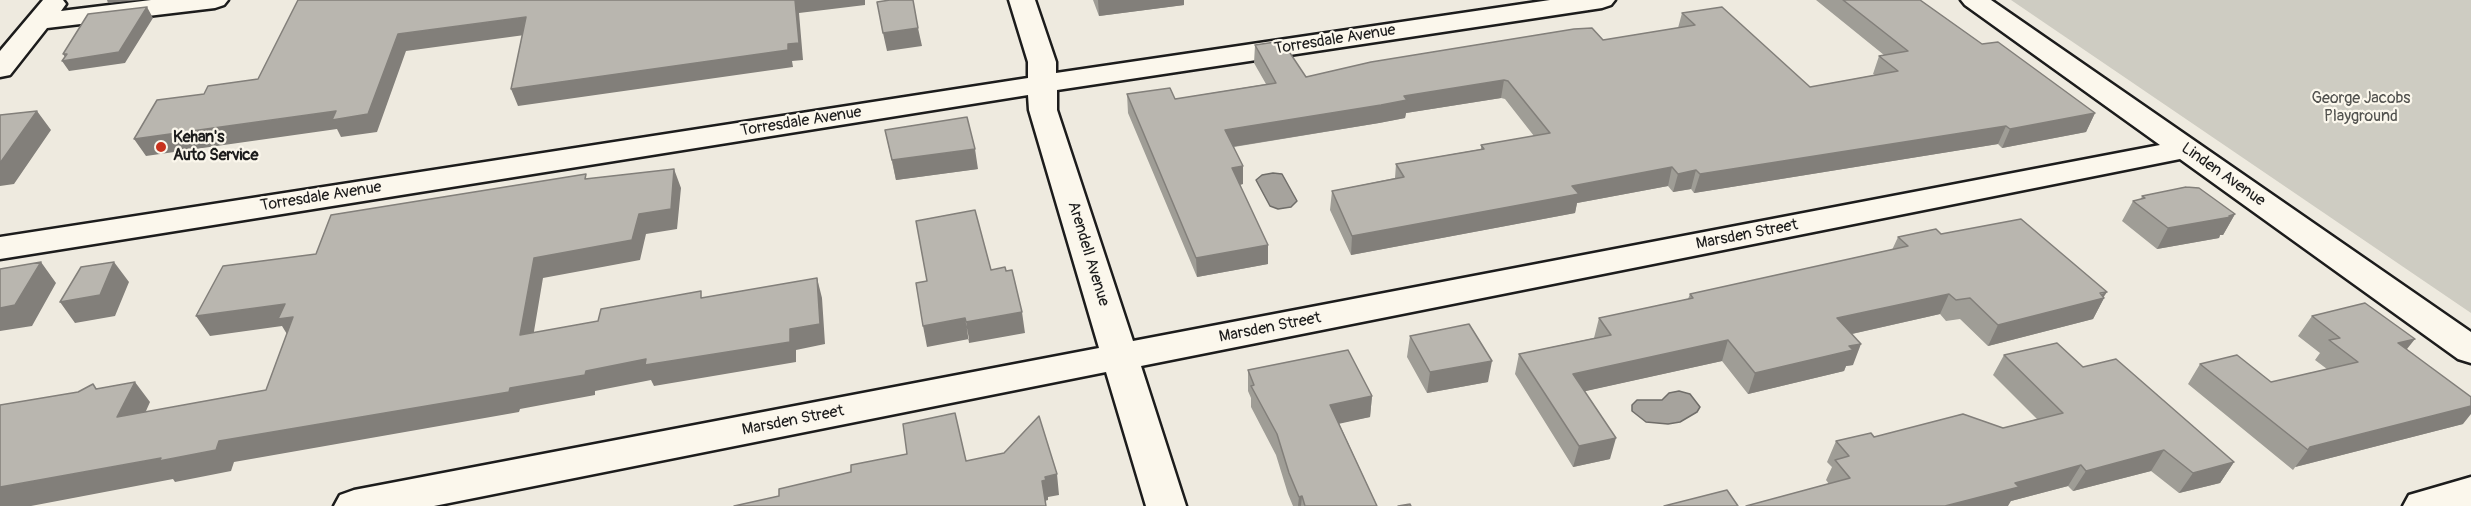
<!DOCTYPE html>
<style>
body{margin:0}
canvas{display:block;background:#eeeadf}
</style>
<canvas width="2471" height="506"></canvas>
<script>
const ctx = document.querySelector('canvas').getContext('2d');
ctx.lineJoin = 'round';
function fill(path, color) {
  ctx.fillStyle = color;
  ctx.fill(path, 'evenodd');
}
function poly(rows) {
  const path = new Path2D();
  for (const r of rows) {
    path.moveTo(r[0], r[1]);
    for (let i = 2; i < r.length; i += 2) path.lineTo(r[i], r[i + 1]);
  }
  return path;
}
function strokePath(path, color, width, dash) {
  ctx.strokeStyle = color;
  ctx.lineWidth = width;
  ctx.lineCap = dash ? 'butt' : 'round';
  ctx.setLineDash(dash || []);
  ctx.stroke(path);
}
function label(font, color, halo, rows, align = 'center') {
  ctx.font = font + ' Pangolin,sans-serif';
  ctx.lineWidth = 4.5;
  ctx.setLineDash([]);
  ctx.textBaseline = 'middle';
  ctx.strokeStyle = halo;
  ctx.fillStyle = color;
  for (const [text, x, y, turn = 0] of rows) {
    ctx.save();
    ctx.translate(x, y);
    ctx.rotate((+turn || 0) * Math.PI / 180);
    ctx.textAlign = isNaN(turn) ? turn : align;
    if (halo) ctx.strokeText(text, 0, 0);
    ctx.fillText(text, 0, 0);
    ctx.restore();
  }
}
const green = poly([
 [2011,0,2471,0,2471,313]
]);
const water = poly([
 [1273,173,1282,174,1297,201,1291,207,1278,209,1270,206,1256,180,1262,175,1273,173],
 [1679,391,1690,394,1700,407,1697,412,1680,422,1668,424,1646,422,1632,411,1632,405,1637,400,1662,400,1669,393,1679,391]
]);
const minor = poly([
 [43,0,63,0,66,4,61,11,151,0,228,0,224,5,215,8,47,28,10,75,0,77,0,51,43,0],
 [1009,0,1035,0,1056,62,1056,73,1550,0,1615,0,1611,5,1602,8,1057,90,1057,110,1133,341,2160,145,1965,5,1961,0,1991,0,2471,332,2471,363,2458,359,2180,159,1141,366,1186,506,1146,506,1106,372,434,506,334,506,340,495,354,490,1099,348,1029,110,1028,95,0,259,0,237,1028,78,1028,62,1009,0],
 [2471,477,2471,506,2403,506,2409,495,2471,477]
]);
const wall = poly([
 [1093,0,1184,0,1184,5,1099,16],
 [1816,0,1920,0,1982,44,2095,113,2086,132,2002,148,1998,144,1694,193,1691,189,1673,192,1668,186,1577,203,1575,213,1351,255,1330,210,1332,191,1395,178,1396,164,1481,149,1481,145,1534,136,1505,99,1501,98,1406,113,1405,118,1379,123,1234,147,1243,184,1240,185,1268,264,1197,277,1128,113,1127,94,1175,99,1266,84,1254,63,1255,45,1306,77,1603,40,1678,28,1682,13,1810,87,1875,75,1873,74,1879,56,1884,55],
 [885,130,978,169,896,180],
 [2142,196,2235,214,2223,235,2220,235,2219,238,2157,249,2122,221,2133,201,2141,199],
 [1941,234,2104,298,2093,319,1988,346,1960,319,1946,321,1940,314,1852,334,1853,365,1846,366,1844,371,1748,394,1722,361,1585,391,1610,459,1573,467,1515,374,1519,354,1594,338,1599,318,1688,299,1690,294,1892,250,1898,237],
 [2312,316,2407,349,2463,424,2295,467,2293,470,2188,384,2200,364,2271,382,2327,369,2315,360,2320,353,2298,336],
 [1410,336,1488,382,1427,393,1407,357],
 [2004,355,2083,367,2234,462,2220,483,2179,493,2151,471,2073,491,2068,486,2011,501,1829,484,1826,480,1832,467,1827,462,1836,441,1874,437,2003,428,2037,419,1993,375],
 [1248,370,1372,396,1370,417,1339,423,1377,506,1293,506,1288,494,1276,455,1251,407,1251,398,1248,391]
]);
const shadedWall = poly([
 [107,0,141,0,108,3],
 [795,0,865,0,865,5,799,13,803,60,792,61,793,67,518,106,511,89,788,44],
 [1098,0,1184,0,1184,5,1099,16],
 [147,7,153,18,125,63,69,71,62,61,67,60,63,54],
 [526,17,532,34,406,51,377,132,341,137,337,129,146,156,134,139,336,111,398,34],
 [918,28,922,46,887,51,883,33],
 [1504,80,1501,98,1406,113,1405,118,1379,123,1225,148,1225,130,1404,96],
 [37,111,51,130,14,184,0,186,0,163],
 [2095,113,2086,132,2002,148,2010,129],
 [2006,126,1998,144,1694,193,1700,174],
 [975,149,978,169,896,180,892,160],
 [1243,166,1243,184,1232,186,1232,168],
 [1672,167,1668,186,1577,203,1575,213,1351,255,1352,236,1572,186],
 [674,169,681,188,677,229,646,234,640,260,543,278,530,355,520,335,534,258,639,214],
 [1696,170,1691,189,1673,192,1678,174],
 [2235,214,2223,235,2220,235,2219,238,2157,249,2168,228],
 [1268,245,1268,264,1197,277,1196,258],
 [41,262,56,283,32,326,0,331,0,308],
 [114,262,129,282,115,316,75,323,60,302],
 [817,278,822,298,825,344,796,350,796,362,654,386,651,380,595,391,595,395,520,409,519,412,234,462,231,471,175,482,173,479,31,506,0,506,0,487,161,458,219,441,510,388,586,371,790,329],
 [2107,292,2103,298,2104,298,2093,319,1988,346,1998,325],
 [1949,294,1940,314,1829,339,1837,318],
 [285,304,293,317,290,339,282,326,210,336,196,316],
 [1022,312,1025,333,969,343,966,322],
 [965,318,969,339,927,347,923,326],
 [2415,339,2399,359,2398,343],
 [1728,340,1722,361,1568,395,1573,374],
 [1861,344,1853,365,1846,366,1844,371,1748,394,1755,373,1849,346],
 [1492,361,1488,382,1427,393,1430,372],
 [135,382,150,402,134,438,117,417],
 [1372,396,1370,417,1329,426,1330,405],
 [2471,406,2471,414,2463,424,2295,467,2293,470,2310,447],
 [1616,438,1610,459,1573,467,1579,446],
 [2164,450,2151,471,2073,491,2086,471],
 [2234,462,2220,483,2179,493,2193,473],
 [2081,465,2068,486,2011,501,2008,506,1945,506,2015,483],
 [1057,474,1059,495,1048,497,1048,500,1045,501,1042,481,1045,477],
 [1302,496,1301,506,1298,506,1299,497]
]);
const building = poly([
 [298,0,795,0,799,43,788,44,788,50,511,89,526,17,398,34,368,114,332,120,336,111,134,139,157,100,204,94,208,86,258,79,298,0],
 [890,0,913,0,918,28,883,33,877,2,890,0],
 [1843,0,1920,0,1982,44,1998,42,2095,113,2010,129,2006,126,1700,174,1696,170,1678,174,1672,167,1572,186,1579,194,1352,236,1332,191,1404,177,1396,164,1484,149,1481,145,1550,133,1508,81,1504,80,1404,96,1407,100,1381,105,1225,130,1243,166,1232,168,1268,245,1196,258,1127,94,1170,88,1175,99,1276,83,1255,45,1282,41,1306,77,1371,62,1574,29,1592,28,1603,40,1695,25,1682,13,1722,7,1810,87,1898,71,1879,56,1908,51,1843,0],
 [147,7,119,52,62,61,67,54,63,54,88,14,147,7],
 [37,111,0,163,0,115,37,111],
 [967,117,975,149,892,160,885,130,967,117],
 [674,169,671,209,639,214,632,240,534,258,520,335,598,321,601,309,701,291,701,298,817,278,820,324,790,329,790,342,645,365,646,359,586,371,585,375,510,388,509,392,219,441,216,450,159,461,161,458,0,487,0,405,78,392,93,384,96,389,135,382,117,417,266,390,293,317,278,319,285,304,196,316,223,266,316,254,331,215,586,174,585,179,674,169],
 [2186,187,2199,188,2235,214,2229,216,2231,217,2168,228,2133,201,2145,198,2142,196,2186,187],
 [975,210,991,270,1005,267,1006,271,1012,270,1022,312,966,322,965,318,923,326,916,283,927,281,916,221,975,210],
 [2021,219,2107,292,2100,293,2104,298,1998,325,1970,298,1956,300,1949,294,1837,318,1861,344,1849,346,1853,350,1755,373,1728,340,1573,374,1616,438,1579,446,1519,354,1611,335,1599,318,1693,298,1690,294,1908,246,1898,237,1936,229,1941,234,2021,219],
 [41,262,15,305,0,308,0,269,41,262],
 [114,262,100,295,60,302,81,267,114,262],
 [2365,303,2415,339,2398,343,2471,397,2471,406,2310,447,2308,450,2200,364,2237,355,2271,382,2358,362,2329,340,2340,338,2312,316,2365,303],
 [1469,324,1492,361,1430,372,1410,336,1469,324],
 [2057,343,2083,367,2116,359,2234,462,2193,473,2164,450,2086,471,2081,465,2015,483,2019,487,1945,506,1746,506,1850,478,1835,460,1849,456,1836,441,1871,433,1874,437,1963,414,2003,428,2063,413,2004,355,2057,343],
 [1348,350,1372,396,1330,405,1377,506,1305,506,1302,496,1299,497,1289,473,1277,434,1251,386,1254,385,1248,370,1348,350],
 [955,413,966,461,1004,453,1039,416,1057,474,1045,477,1046,480,1042,481,1046,506,734,506,779,496,779,489,851,472,851,465,907,454,903,424,955,413],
 [1727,490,1738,506,1664,506,1727,490],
 [1410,504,1411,506,1398,506,1410,504]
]);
const markers = [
 [161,147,6,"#c8321e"]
];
const streetNames = [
 ["Torresdale Avenue",1335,40,-9],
 ["Torresdale Avenue",801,122,-9],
 ["Linden Avenue",2223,175,35],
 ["Torresdale Avenue",321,197,-9],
 ["Marsden Street",1747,235,-11],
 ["Arendell Avenue",1088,254,73],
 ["Marsden Street",1270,328,-11],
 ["Marsden Street",793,421,-11]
];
const parkNames = [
 ["George Jacobs",2361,99],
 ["Playground",2361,117]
];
const poiNames = [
 ["Kehan's",173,138],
 ["Auto Service",173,156]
];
fill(green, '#ceccc2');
fill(water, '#a6a39d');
strokePath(water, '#6f6d69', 1.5);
strokePath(minor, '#1c1c1c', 5);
fill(minor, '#fbf7ec');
fill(wall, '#9f9d96');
fill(shadedWall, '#827f7a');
fill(building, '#b9b6af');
strokePath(building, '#827f7a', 1.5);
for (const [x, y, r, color] of markers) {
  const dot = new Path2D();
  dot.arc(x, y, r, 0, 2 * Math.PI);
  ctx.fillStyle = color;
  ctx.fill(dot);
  strokePath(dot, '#fbf7ec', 2);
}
label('16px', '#1c1c1c', '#fbf7ec', streetNames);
label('16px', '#51514e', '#fbf7ec', parkNames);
label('bold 16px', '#1c1c1c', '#fbf7ec', poiNames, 'left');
</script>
